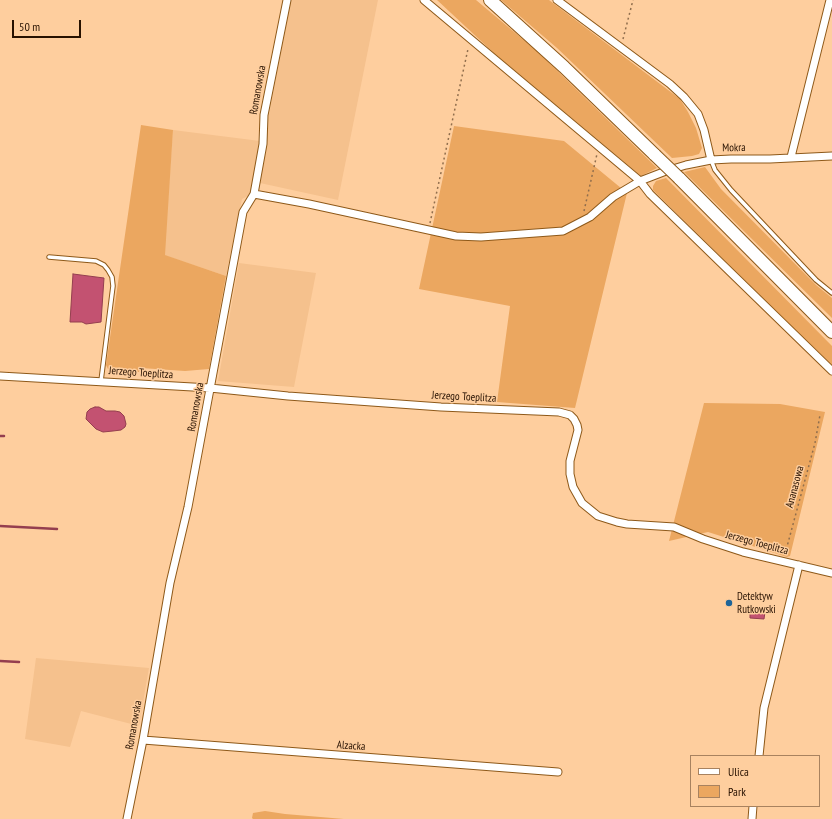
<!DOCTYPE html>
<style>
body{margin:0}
#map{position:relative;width:832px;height:819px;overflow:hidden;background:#fece9e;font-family:"PT Sans Narrow",sans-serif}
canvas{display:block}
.legend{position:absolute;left:690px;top:755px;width:130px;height:52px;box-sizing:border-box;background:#fece9e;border:1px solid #a8825f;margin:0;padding:5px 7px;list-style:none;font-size:12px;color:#271100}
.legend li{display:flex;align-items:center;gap:8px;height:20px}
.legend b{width:20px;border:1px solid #a8825f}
.scale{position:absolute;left:12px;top:20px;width:69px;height:18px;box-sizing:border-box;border:2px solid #271100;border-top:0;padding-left:5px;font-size:12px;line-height:14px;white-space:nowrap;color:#271100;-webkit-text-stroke:3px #fece9e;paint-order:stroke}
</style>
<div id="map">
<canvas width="832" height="819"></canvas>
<ul class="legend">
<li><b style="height:5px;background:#fff"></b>Ulica</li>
<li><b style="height:11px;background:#eba760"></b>Park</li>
</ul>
<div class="scale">50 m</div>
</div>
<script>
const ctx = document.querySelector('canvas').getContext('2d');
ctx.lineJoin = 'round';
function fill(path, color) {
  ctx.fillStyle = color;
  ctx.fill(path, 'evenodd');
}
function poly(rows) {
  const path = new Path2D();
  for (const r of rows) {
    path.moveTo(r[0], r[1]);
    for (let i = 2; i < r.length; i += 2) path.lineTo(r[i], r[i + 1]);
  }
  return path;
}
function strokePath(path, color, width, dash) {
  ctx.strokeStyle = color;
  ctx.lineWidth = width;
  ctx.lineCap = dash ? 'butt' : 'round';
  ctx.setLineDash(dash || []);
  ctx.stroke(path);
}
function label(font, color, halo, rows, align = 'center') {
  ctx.font = font + ' "PT Sans Narrow",sans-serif';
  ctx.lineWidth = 3;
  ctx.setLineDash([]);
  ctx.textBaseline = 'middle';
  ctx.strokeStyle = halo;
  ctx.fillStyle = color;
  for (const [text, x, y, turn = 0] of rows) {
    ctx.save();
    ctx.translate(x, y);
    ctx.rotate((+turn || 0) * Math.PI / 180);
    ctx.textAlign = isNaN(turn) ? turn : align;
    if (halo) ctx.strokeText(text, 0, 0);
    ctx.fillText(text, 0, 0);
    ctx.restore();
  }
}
const built = poly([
 [291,0,378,0,338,200,260,183,267,143,266,130],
 [173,130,260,141,252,189,250,195,242,199,226,276,164,255],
 [239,263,316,273,294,387,218,381],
 [36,658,149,668,139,726,81,711,70,747,25,739]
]);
const green = poly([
 [437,0,476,0,538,52,657,168,641,176,495,54],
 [501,0,549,0,680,99,688,112,696,128,702,148,699,154,692,156,672,158,557,48],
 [141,125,173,130,165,255,226,276,209,369,185,371,141,368,139,372,108,369,106,365],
 [454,126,564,141,627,193,575,408,497,402,510,306,419,289],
 [705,167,721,189,816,285,832,298,832,318,684,172],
 [666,178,832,346,832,366,653,190,653,186,656,181],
 [704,403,780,404,825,412,790,556,787,557,708,532,669,541],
 [265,811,285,814,344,819,253,819,252,818,253,813]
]);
const water = poly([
 [73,274,104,278,101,322,86,324,82,322,70,322,73,274],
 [95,407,99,407,106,411,115,411,120,412,124,416,126,424,125,427,121,430,113,431,103,432,96,429,86,419,87,412,90,409,95,407],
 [750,611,765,612,764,619,750,618,750,611]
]);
const stream = poly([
 [0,436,4,436],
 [0,526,57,529],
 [0,661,19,662]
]);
const path = poly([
 [623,39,633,0],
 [584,211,597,154],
 [430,223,468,49],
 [785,554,815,443,820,415]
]);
const lane = poly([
 [711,160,715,170,731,190,816,280,832,293],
 [49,257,96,261,104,265,108,270,112,277,113,286,101,381]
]);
const street = poly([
 [424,0,640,181,650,194,832,371],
 [557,0,670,84,684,97,698,114,704,130,711,160],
 [791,157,830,0],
 [254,194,309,204,456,236,481,237,563,231,590,217,613,197,640,181,666,171,686,165,711,160,731,159,770,159,832,156],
 [0,376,210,388,288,396,441,407,559,412,570,415,574,419,577,425,578,430,570,461,570,474,573,487,582,503,598,516,617,522,627,524,674,527,703,539,743,552,832,573],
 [143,740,558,772],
 [759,756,764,708,799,565],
 [127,819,143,740,170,583,188,507,243,212,254,194,263,144,264,115,287,0],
 [752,819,753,806]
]);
const primary = poly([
 [490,0,564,67,655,155],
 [679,178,832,332]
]);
const primaryBridge = poly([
 [655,155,679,178]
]);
const markers = [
 [729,603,4,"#1e6498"]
];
const streetNames = [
 ["Romanowska",258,90,-80],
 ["Mokra",734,148,-1],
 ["Jerzego Toeplitza",141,373,4],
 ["Jerzego Toeplitza",464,397,3],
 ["Romanowska",196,407,-80],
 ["Ananasowa",795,487,-75],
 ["Jerzego Toeplitza",757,543,15],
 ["Romanowska",134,725,-80],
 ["Alzacka",351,746,4]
];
const poiNames = [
 ["Detektyw",737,597],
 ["Rutkowski",737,610]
];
fill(built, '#f5c18d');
fill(green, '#eba760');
fill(water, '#c35271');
strokePath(water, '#943e4f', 1);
strokePath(stream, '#943e4f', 2.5);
strokePath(lane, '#8e5919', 5.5);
strokePath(street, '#8e5919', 9);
strokePath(primary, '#8e5919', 14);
strokePath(path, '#906e4d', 1.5, [2, 3]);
strokePath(lane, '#fff', 3.5);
strokePath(street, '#fff', 7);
strokePath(primary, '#fff', 12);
strokePath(primaryBridge, '#8e5919', 14, []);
strokePath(primaryBridge, '#fff', 12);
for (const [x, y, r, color] of markers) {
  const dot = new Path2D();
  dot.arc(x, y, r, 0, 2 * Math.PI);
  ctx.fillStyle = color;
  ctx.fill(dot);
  strokePath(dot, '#fece9e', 1.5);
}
label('11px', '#271100', '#fece9e', streetNames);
label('11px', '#271100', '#fece9e', poiNames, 'left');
</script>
